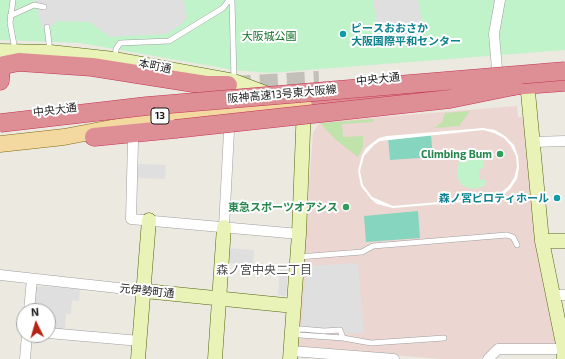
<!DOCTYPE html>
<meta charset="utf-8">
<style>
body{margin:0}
#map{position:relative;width:565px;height:359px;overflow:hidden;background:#ece9e1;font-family:"Exo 2",sans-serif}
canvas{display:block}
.north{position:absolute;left:16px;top:303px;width:40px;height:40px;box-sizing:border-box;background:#fff;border:1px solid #a4a4a4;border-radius:50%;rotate:355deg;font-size:11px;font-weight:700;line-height:16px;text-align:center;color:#1b1b1b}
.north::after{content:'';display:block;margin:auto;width:14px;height:18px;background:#b52412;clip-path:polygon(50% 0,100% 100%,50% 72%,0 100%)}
</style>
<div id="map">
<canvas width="565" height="359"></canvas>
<div class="north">N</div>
</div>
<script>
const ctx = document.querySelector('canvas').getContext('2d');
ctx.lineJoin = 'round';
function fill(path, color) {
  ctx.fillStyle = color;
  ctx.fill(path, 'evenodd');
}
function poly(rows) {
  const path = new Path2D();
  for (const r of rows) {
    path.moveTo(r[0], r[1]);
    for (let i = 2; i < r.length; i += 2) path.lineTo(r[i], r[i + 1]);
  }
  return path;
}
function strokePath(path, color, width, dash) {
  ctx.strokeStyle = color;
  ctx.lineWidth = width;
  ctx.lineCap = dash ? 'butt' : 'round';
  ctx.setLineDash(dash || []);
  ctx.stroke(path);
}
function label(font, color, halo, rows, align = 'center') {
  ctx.font = font + ' "Exo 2","Noto Sans JP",sans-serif';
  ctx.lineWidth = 4;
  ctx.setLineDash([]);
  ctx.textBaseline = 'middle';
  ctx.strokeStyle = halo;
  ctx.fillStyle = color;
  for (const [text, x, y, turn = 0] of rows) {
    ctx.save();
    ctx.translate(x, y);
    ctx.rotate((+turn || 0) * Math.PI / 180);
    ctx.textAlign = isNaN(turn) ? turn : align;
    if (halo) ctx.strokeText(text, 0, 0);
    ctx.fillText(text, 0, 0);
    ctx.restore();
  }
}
const commercial = poly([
 [517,106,518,117,526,117,558,340,554,344,495,345,480,359,441,359,301,348,297,345,313,133,320,122]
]);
const grass = poly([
 [470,111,459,126,434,128,442,122,445,113],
 [373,119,373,122,342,124,343,137,363,136,363,147,358,157,336,140,322,125,322,123]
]);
const park = poly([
 [0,0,565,0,565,50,269,73,234,70,80,43,0,40],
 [481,159,484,162,484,168,479,169,480,180,486,179,486,185,475,189,466,187,461,184,457,176,457,170,459,161]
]);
const pitch = poly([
 [431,135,433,157,390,160,388,138],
 [418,211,420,238,366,242,364,216]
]);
const parking = poly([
 [34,0,184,0,187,17,182,24,167,34,110,37,90,22,56,21,53,26,42,27],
 [373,0,418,0,425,37,406,40,391,30,378,32],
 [138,164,166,165,165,179,137,178],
 [227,248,254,250,253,265,226,263],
 [358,263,364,333,346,334,343,328,326,329,302,326,306,266],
 [280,270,288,270,286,296,278,295],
 [39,286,80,289,79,301,72,300,71,314,66,314,65,331,48,330,48,311,33,311,34,289]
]);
const pier = poly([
 [483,128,495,130,505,136,514,145,518,156,519,167,517,179,510,189,501,197,489,200,393,208,377,204,371,199,361,186,358,171,362,155,366,148,379,138,387,136],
 [483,130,494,133,504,138,511,146,516,156,517,167,514,178,508,187,495,197,393,206,372,197,363,185,360,171,364,156,374,145,380,141]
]);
const highwayTunnel = poly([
 [233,85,319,80]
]);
const lane = poly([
 [13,0,10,23,15,50],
 [232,0,234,80],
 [10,16,34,5,44,7],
 [47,27,50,52],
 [115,58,116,49,120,43,169,41,223,8,229,0],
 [298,257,362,252,373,246,507,235,513,237,517,245],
 [294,331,301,329,324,331,340,330,343,338],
 [292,332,300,335,343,338,371,343,444,338]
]);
const street = poly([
 [497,69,494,34,500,0],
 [133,141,131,219,299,234],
 [533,142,565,141],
 [224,227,229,131],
 [0,275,145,291],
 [554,295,565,295],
 [29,311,32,279],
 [48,333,140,341],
 [291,351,394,359],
 [25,359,27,335],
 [488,359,498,349,564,349]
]);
const secondary = poly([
 [0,51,50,52,114,59,234,81,271,95],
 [528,92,542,241,564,349,564,359],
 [542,241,565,241],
 [145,291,294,306],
 [138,359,149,220],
 [215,359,224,227],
 [290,359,299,234,304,106]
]);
const primary = poly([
 [0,144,64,137,174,116,285,107,312,108]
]);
const highway = poly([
 [0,81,1,70,4,65,19,62,92,67,206,85,228,85],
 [498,87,565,82],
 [320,101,437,92],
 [94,137,175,129]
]);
const highwayBridge = poly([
 [0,123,147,106,565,71],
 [175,129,450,99,514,86]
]);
const markers = [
 [343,34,4,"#0f9aa8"],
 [500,154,4,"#2e9e5b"],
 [557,198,4,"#0f9aa8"],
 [346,207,4,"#2e9e5b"]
];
const shields = [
 [160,116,18]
];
const shieldNames = [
 ["13",160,116]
];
const cultureNames = [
 ["ピースおおさか",351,28],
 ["大阪国際平和センター",351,41],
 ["森ノ宮ピロティホール",549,198,"right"]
];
const parkNames = [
 ["大阪城公園",269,36]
];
const streetNames = [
 ["本町通",155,66,11],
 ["中央大通",378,79,-6],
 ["阪神高速13号東大阪線",282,94,-5],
 ["中央大通",55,110,-7],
 ["元伊勢町通",147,291,6]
];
const leisureNames = [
 ["Climbing Bum",492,154],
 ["東急スポーツオアシス",338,207]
];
const neighbourhoodNames = [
 ["森ノ宮中央二丁目",264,270]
];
fill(commercial, '#ecd6d1');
fill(grass, '#c0e2ab');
fill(park, '#c1f3cb');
fill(pitch, '#86d5bf');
fill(parking, '#dfdfdf');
fill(pier, '#fff');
strokePath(highwayTunnel, '#c2c0b9', 18, [18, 9]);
strokePath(lane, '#9f9f9f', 6);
strokePath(street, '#9f9f9f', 11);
strokePath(secondary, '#53660e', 15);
strokePath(primary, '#856b0d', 17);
strokePath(highway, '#c53354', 19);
strokePath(lane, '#fff', 5);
strokePath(street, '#fff', 10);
strokePath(secondary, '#e9f3b8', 14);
strokePath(primary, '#f3d8a0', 16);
strokePath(highway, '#dd8f95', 18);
strokePath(highwayBridge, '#c53354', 19, []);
strokePath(highwayBridge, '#dd8f95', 18);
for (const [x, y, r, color] of markers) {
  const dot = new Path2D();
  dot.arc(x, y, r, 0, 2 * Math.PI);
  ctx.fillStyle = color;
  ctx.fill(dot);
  strokePath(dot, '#fff', 1.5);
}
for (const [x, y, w] of shields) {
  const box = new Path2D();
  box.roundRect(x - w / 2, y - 8, w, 16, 3);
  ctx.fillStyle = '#fff';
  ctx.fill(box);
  strokePath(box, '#1b1b1b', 1);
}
label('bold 10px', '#1b1b1b', null, shieldNames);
label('bold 11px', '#0d838f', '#fff', cultureNames, 'left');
label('11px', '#146e26', '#fff', parkNames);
label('11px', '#1b1b1b', '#fff', streetNames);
label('bold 11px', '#27864d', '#fff', leisureNames, 'right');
label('12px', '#4e4e4e', '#fff', neighbourhoodNames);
</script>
